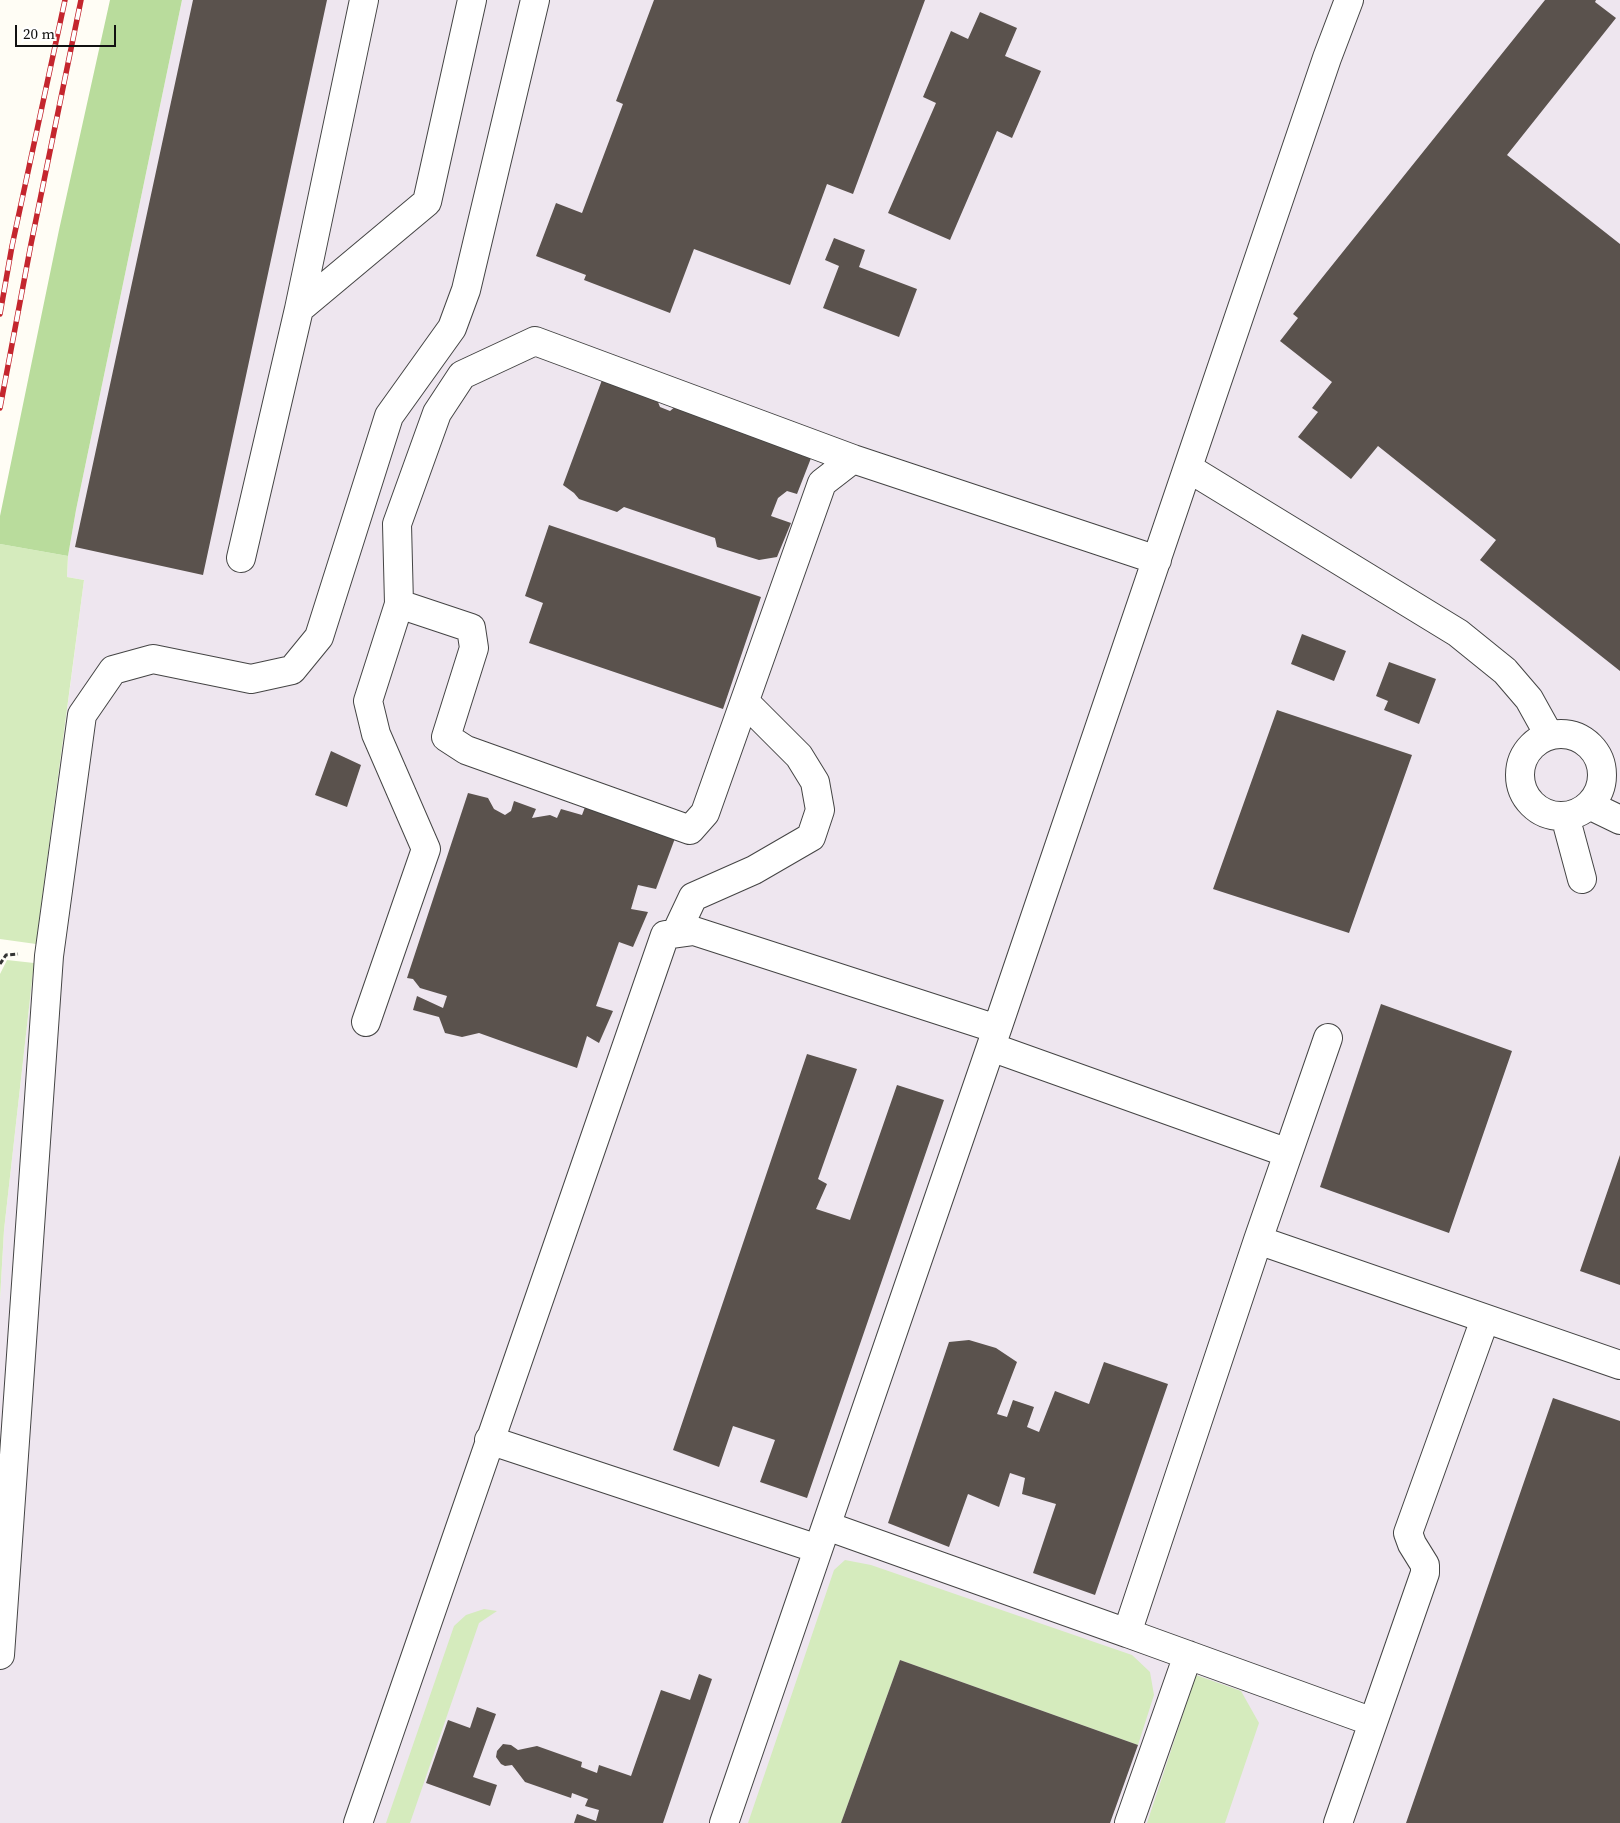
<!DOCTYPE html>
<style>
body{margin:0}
#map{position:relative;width:1620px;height:1823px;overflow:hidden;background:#fffdf5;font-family:"Source Serif 4",serif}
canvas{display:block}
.scale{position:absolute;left:15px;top:25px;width:101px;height:22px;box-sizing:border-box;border:2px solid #111;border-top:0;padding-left:6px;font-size:15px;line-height:18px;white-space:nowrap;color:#111;-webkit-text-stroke:4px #fff;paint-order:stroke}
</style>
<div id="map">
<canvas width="1620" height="1823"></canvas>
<div class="scale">20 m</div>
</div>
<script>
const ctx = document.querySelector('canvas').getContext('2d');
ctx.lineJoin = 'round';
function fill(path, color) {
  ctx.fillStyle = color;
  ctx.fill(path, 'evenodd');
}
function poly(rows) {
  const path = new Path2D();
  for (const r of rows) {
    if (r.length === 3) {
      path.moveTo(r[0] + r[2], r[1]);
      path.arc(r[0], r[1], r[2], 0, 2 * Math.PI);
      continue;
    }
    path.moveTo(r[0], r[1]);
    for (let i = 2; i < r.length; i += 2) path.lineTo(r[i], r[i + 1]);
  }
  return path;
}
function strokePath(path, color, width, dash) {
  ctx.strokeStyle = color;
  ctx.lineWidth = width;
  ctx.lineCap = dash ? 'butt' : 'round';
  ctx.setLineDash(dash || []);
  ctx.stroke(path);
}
const industrial = poly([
 [182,0,1620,0,1620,1823,0,1823,0,1299,4,1230,35,954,84,580,67,577,68,556,76,510]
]);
const green = poly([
 [0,544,68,556,67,577,84,580,36,944,0,939],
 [7,960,34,963,4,1230,0,1299,0,974],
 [845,1560,871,1565,1132,1655,1150,1672,1154,1695,1138,1745,900,1660,841,1823,748,1823,834,1570],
 [484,1609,497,1611,479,1623,410,1823,386,1823,454,1626,466,1615],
 [1196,1675,1241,1691,1259,1723,1225,1823,1147,1823]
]);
const forest = poly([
 [110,0,182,0,76,510,68,556,0,544,0,516,59,230]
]);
const building = poly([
 [193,0,327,0,203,575,75,547],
 [654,0,925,0,853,194,827,184,790,285,694,249,670,313,584,280,586,275,536,256,556,203,582,213,623,104,616,101],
 [1545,0,1596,0,1595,2,1616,18,1507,155,1620,244,1620,671,1480,560,1496,540,1378,446,1351,479,1298,437,1318,412,1312,408,1332,382,1280,341,1298,318,1293,314],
 [980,12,1017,28,1005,56,1041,71,1012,138,997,131,950,240,888,213,936,103,923,97,951,31,968,39],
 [834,238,865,250,859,267,917,289,899,337,823,308,839,266,825,260],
 [620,378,653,390,660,407,670,411,676,406,813,453,797,494,787,491,778,498,771,516,791,523,777,557,759,560,717,547,715,538,624,507,617,512,579,499,574,493,563,485,602,380],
 [549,525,761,597,723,709,529,643,543,603,525,596],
 [1302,634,1346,651,1334,681,1291,664],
 [1389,662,1436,679,1419,724,1384,710,1388,701,1376,696],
 [1277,710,1412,755,1349,933,1213,889],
 [331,751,361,765,347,807,315,795],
 [468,793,488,798,494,809,505,815,511,811,514,801,536,809,532,818,550,815,557,818,561,809,582,815,587,802,677,833,656,889,638,885,631,909,648,912,633,947,619,942,596,1006,613,1011,599,1043,587,1036,577,1068,479,1033,462,1037,445,1033,439,1017,413,1010,417,996,443,1008,447,996,420,988,413,979,407,978],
 [1381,1004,1512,1051,1449,1233,1320,1187],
 [807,1054,857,1069,818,1179,827,1184,816,1209,850,1220,897,1085,944,1100,807,1498,760,1482,775,1440,733,1426,719,1467,673,1450],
 [1620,1155,1620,1285,1580,1271],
 [969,1340,996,1348,1017,1362,997,1414,1007,1417,1013,1400,1034,1407,1027,1427,1039,1432,1055,1391,1089,1404,1104,1362,1168,1384,1095,1595,1033,1573,1056,1504,1022,1494,1025,1478,1010,1473,999,1507,968,1494,949,1547,888,1523,949,1342],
 [1553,1398,1620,1421,1620,1823,1406,1823],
 [900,1660,1138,1745,1110,1823,841,1823],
 [699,1674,712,1679,663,1823,574,1823,577,1814,596,1821,599,1810,585,1806,588,1799,572,1793,571,1798,525,1782,512,1765,505,1766,501,1764,496,1757,497,1751,503,1744,511,1745,518,1750,537,1746,582,1762,581,1767,597,1773,599,1765,631,1776,661,1690,690,1700],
 [477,1707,496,1714,473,1777,497,1785,490,1806,426,1783,448,1720,470,1728]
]);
const path = poly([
 [0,964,6,955,18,954]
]);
const minor = poly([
 [299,309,364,0],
 [1188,468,1458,633,1505,671,1529,699,1549,735],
 [241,558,299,309,427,202,472,0],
 [399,604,471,628,474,648,446,737,466,750,690,830,705,813,822,483,853,459,1157,560],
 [1561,775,41],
 [1589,805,1620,820],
 [1565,816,1582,879],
 [676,933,693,897,754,870,811,837,820,810,815,782,799,756,745,702],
 [366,1022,426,849,376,734,368,701,399,604,397,524,437,413,462,375,535,341,853,459],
 [991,1047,1288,1153],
 [1258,1240,1620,1365],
 [489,1440,818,1549],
 [827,1526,1127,1633,1258,1240,1328,1038],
 [1127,1633,1373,1722],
 [0,1655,49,956,82,715,113,670,153,659,251,679,292,670,319,637,389,416,452,328,466,290,535,0],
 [358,1823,665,935,694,931,997,1029],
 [724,1823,997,1029,1327,58,1349,0],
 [1129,1823,1188,1655],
 [1338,1823,1425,1573,1425,1565,1412,1544,1408,1533,1485,1319]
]);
const rail = poly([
 [0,314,12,246,65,0],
 [0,408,31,244,81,0]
]);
fill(industrial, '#eee6ef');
fill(green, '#d5ebbd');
fill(forest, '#b9dc9c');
fill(building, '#5a524d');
strokePath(minor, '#444', 30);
strokePath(path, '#333', 3, [5, 2.5]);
strokePath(minor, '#fff', 28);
strokePath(rail, '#c4262e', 5.5);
strokePath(rail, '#fff', 4, [11]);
</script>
